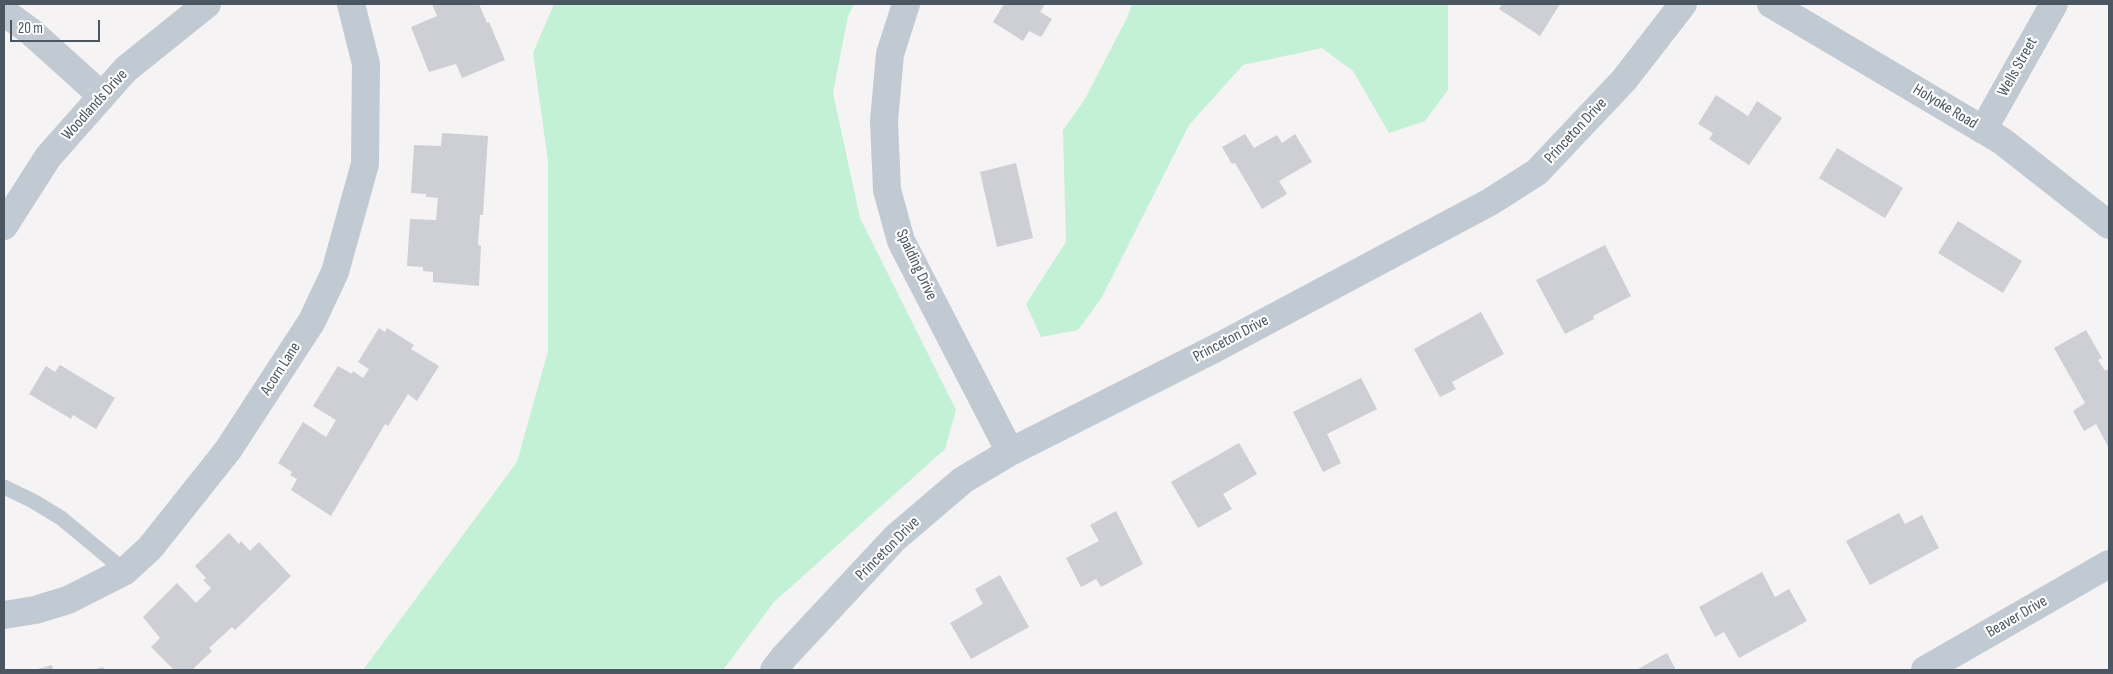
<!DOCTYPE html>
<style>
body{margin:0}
#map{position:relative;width:2113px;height:674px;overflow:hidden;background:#f5f3f3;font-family:"Sofia Sans Condensed",sans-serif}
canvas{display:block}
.frame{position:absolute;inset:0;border:5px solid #4a5661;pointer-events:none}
.scale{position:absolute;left:10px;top:20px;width:90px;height:22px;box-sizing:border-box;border:2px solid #4a5661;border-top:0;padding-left:6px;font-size:15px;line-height:18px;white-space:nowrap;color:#4a5661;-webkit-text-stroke:4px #fff;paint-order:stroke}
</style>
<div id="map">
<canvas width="2113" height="674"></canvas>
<div class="frame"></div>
<div class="scale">20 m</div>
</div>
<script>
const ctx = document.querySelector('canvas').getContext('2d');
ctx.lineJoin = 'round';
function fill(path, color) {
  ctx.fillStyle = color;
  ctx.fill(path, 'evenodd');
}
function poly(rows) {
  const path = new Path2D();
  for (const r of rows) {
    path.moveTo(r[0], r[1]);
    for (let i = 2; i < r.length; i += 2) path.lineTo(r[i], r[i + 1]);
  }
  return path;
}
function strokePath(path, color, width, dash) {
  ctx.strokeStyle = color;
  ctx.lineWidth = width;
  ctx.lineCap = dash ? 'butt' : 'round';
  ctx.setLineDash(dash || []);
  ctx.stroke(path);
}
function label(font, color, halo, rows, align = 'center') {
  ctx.font = font + ' "Sofia Sans Condensed",sans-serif';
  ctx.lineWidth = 4.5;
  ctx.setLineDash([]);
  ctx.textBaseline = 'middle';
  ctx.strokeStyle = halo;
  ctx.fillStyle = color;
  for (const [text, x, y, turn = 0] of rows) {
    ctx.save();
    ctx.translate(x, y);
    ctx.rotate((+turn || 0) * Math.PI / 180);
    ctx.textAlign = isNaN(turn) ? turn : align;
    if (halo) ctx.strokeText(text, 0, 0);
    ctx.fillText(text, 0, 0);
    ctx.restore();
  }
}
const green = poly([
 [554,4,854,4,848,16,833,93,860,218,956,410,945,449,774,602,723,670,363,670,517,462,548,351,548,161,533,53],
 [1132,4,1448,4,1448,90,1425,121,1389,133,1353,71,1322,48,1243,65,1189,125,1102,297,1078,330,1041,337,1026,304,1066,242,1063,130,1085,99,1128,16]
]);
const building = poly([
 [432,4,479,4,487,23,489,22,505,60,462,78,456,64,429,72,411,27,437,16],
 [1004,4,1045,4,1040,12,1052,19,1041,37,1029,31,1023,41,993,22],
 [1502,4,1560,4,1540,36,1499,9],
 [1716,95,1748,116,1757,101,1782,118,1749,165,1709,139,1713,133,1698,124],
 [442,133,488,136,483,215,480,215,478,245,481,246,479,286,433,282,433,272,423,271,423,267,407,266,410,219,436,220,438,198,426,197,426,194,411,193,414,145,441,146],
 [1245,134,1254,148,1277,135,1282,143,1295,134,1312,162,1279,181,1287,194,1262,209,1235,163,1232,164,1222,147],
 [1837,148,1903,188,1885,218,1819,178],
 [1016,163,1033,238,997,247,980,172],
 [1958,221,2022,261,2003,293,1938,253],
 [1605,245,1631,296,1593,316,1594,319,1565,334,1536,280],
 [1481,312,1504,354,1452,382,1456,389,1440,397,1414,349],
 [379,328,385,332,387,328,414,345,411,349,439,366,417,401,408,394,388,426,385,424,331,516,291,490,297,479,290,475,292,472,278,463,303,422,326,437,336,420,313,406,338,366,352,374,353,371,363,378,369,369,358,362],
 [2086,330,2102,358,2098,360,2105,371,2107,369,2109,372,2109,448,2096,424,2084,431,2073,411,2085,403,2054,348],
 [60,365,115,398,96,429,73,415,71,419,29,394,46,366,55,372],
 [1361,378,1377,409,1327,434,1341,463,1323,472,1293,412],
 [1239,443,1257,474,1223,494,1232,509,1198,528,1171,482],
 [1116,511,1143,564,1101,587,1096,579,1081,587,1066,558,1099,541,1090,525],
 [1899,513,1905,524,1922,515,1939,548,1870,585,1846,541],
 [229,533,239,544,241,541,250,551,259,542,291,576,235,630,232,627,209,648,212,651,192,670,174,670,151,647,160,638,143,617,177,583,196,603,211,588,203,580,206,578,195,566],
 [1762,572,1775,597,1789,589,1807,621,1739,658,1724,632,1715,637,1699,607],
 [1000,575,1029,627,971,659,950,623,983,604,975,589],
 [1667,653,1676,670,1636,670],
 [52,665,53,670,34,670],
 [103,667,104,670,91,670]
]);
const service = poly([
 [4,487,33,501,61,518,125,571]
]);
const minor = poly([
 [906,4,890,54,884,121,887,190,901,241,1010,452],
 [1771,4,2002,141,2109,225],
 [4,12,30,31,102,96],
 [1983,130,2054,4],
 [4,226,48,157,102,96,126,69,207,4],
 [4,615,35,610,68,600,125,571,150,548,228,450,312,321,335,272,365,164,366,64,351,4],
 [774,670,784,657,895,538,963,480,1010,452,1218,347,1490,202,1537,172,1624,80,1683,4],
 [1925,670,2109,564]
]);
const streetNames = [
 ["Wells Street",2018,67,-61],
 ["Woodlands Drive",95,105,-48],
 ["Holyoke Road",1945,107,31],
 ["Princeton Drive",1576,131,-47],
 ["Spalding Drive",916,265,65],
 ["Princeton Drive",1231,339,-28],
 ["Acorn Lane",281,369,-57],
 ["Princeton Drive",888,549,-45],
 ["Beaver Drive",2017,617,-30]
];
fill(green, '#c3f1d5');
fill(building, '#cdcfd5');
strokePath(service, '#c1cad2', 15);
strokePath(minor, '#c1cad2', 28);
label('16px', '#4a5661', '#fff', streetNames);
</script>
